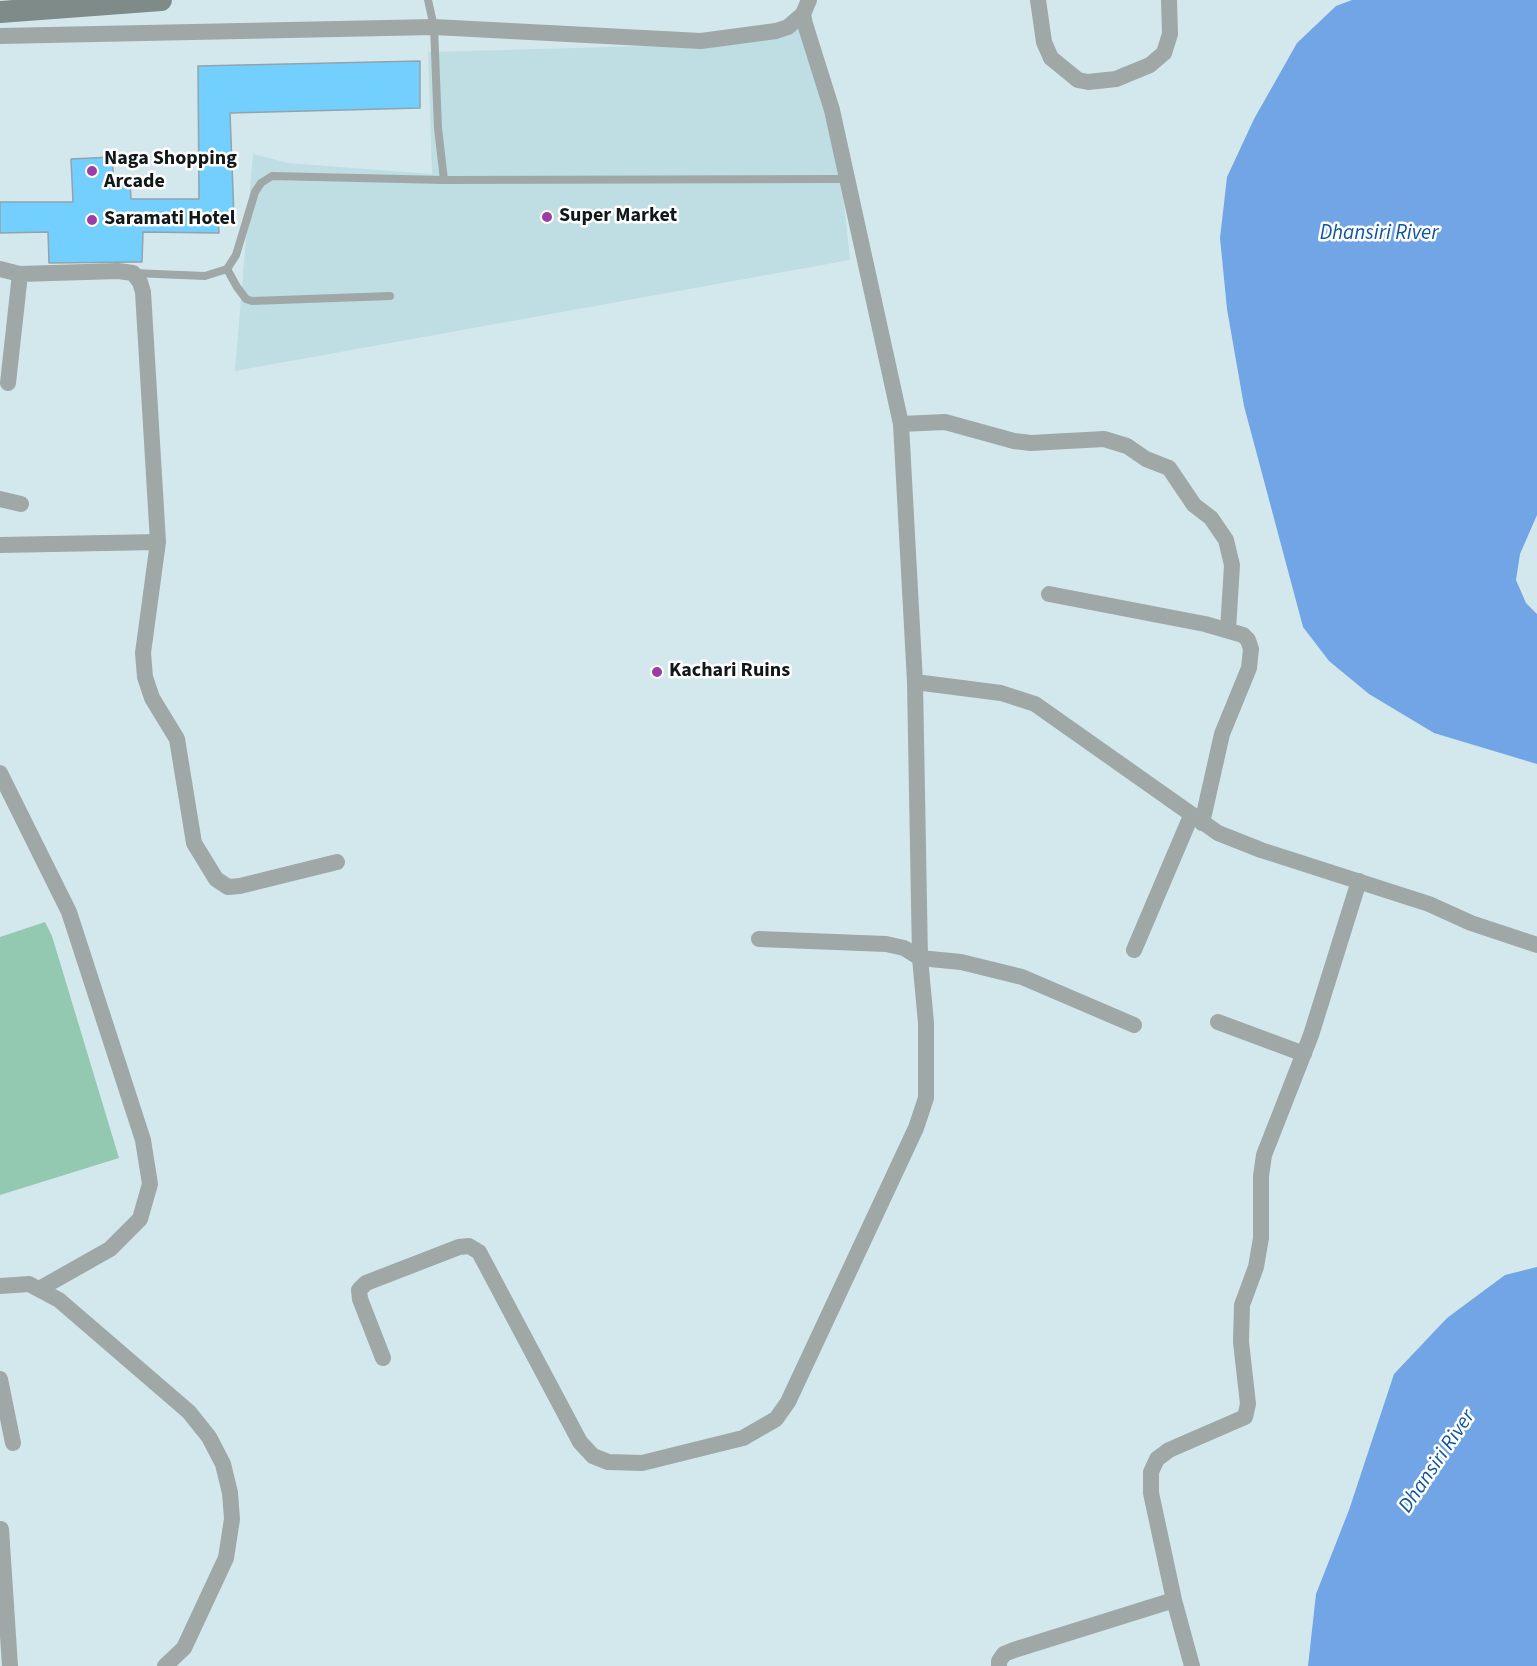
<!DOCTYPE html>
<style>
body{margin:0}
canvas{display:block;background:#d3e8ec}
</style>
<canvas width="1537" height="1666"></canvas>
<script>
const ctx = document.querySelector('canvas').getContext('2d');
ctx.lineJoin = 'round';
function fill(path, color) {
  ctx.fillStyle = color;
  ctx.fill(path, 'evenodd');
}
function poly(rows) {
  const path = new Path2D();
  for (const r of rows) {
    path.moveTo(r[0], r[1]);
    for (let i = 2; i < r.length; i += 2) path.lineTo(r[i], r[i + 1]);
  }
  return path;
}
function strokePath(path, color, width, dash) {
  ctx.strokeStyle = color;
  ctx.lineWidth = width;
  ctx.lineCap = dash ? 'butt' : 'round';
  ctx.setLineDash(dash || []);
  ctx.stroke(path);
}
function label(font, color, halo, rows, align = 'center') {
  ctx.font = font + ' "Source Sans 3",sans-serif';
  ctx.lineWidth = 5;
  ctx.setLineDash([]);
  ctx.textBaseline = 'middle';
  ctx.strokeStyle = halo;
  ctx.fillStyle = color;
  for (const [text, x, y, turn = 0] of rows) {
    ctx.save();
    ctx.translate(x, y);
    ctx.rotate((+turn || 0) * Math.PI / 180);
    ctx.textAlign = isNaN(turn) ? turn : align;
    if (halo) ctx.strokeText(text, 0, 0);
    ctx.fillText(text, 0, 0);
    ctx.restore();
  }
}
const built = poly([
 [799,24,839,156,850,260,235,371,253,154,288,163,432,174,428,52,722,44]
]);
const green = poly([
 [45,922,52,936,119,1158,0,1195,0,937]
]);
const water = poly([
 [1352,0,1537,0,1537,515,1520,554,1516,580,1526,603,1537,614,1537,764,1434,733,1369,694,1329,661,1303,627,1244,406,1227,309,1220,238,1227,177,1254,119,1297,43,1336,6],
 [1537,1267,1537,1666,1308,1666,1316,1594,1349,1510,1394,1374,1447,1318,1505,1275]
]);
const building = poly([
 [420,61,420,108,230,113,234,217,218,218,219,233,143,232,142,262,134,262,49,263,48,232,0,233,0,202,73,202,71,159,112,157,114,184,130,184,131,199,199,199,198,66,420,61]
]);
const lane = poly([
 [428,0,434,27,438,128,444,180],
 [227,269,237,287,246,299,252,301,390,296],
 [133,273,205,276,227,269,236,255,255,192,261,183,272,176,444,180,847,179]
]);
const street = poly([
 [1038,0,1044,42,1051,58,1078,80,1088,82,1116,79,1150,65,1164,53,1170,34,1169,0],
 [0,36,434,27,701,41,776,31,788,27,803,14],
 [0,269,20,274,118,271,133,273,140,282,143,292,158,542,143,653,145,677,152,698,177,739,194,843,216,879,228,887,240,886,337,862],
 [8,383,20,274],
 [901,424,945,422,1014,441,1031,443,1104,439,1127,446,1146,459,1169,468,1194,505,1211,518,1226,540,1232,565,1228,630],
 [0,499,21,504],
 [0,545,158,542],
 [1049,594,1205,624,1243,635,1248,640,1251,649,1249,668,1222,734,1202,823],
 [915,682,1001,693,1035,704,1218,833,1261,850,1429,904,1471,923,1537,945],
 [0,773,69,912,143,1140,150,1184,140,1219,110,1249,41,1288],
 [759,939,886,944,904,948,920,958,961,962,1022,977,1134,1025],
 [1134,950,1191,816],
 [1218,1022,1304,1054],
 [0,1286,29,1284,59,1300,189,1412,209,1437,223,1464,230,1493,232,1519,226,1558,184,1648,165,1666],
 [383,1358,360,1299,359,1290,366,1283,459,1247,469,1246,479,1252,580,1442,593,1456,608,1462,642,1463,743,1438,776,1419,788,1402,916,1128,926,1098,926,1023,920,958,915,682,901,424,832,110,805,24,803,14,809,0],
 [0,1379,13,1443],
 [1,1529,10,1666],
 [999,1666,999,1661,1004,1654,1014,1650,1174,1600],
 [1192,1666,1174,1600,1151,1493,1151,1472,1157,1459,1169,1450,1245,1417,1248,1404,1241,1342,1242,1305,1256,1267,1261,1238,1261,1176,1264,1155,1311,1035,1359,881]
]);
const secondary = poly([
 [0,12,161,0]
]);
const markers = [
 [92,171,6,"#9a3da7"],
 [547,217,6,"#9a3da7"],
 [92,220,6,"#9a3da7"],
 [657,672,6,"#9a3da7"]
];
const poiNames = [
 ["Naga Shopping",104,160],
 ["Arcade",104,183],
 ["Super Market",559,217],
 ["Saramati Hotel",104,220],
 ["Kachari Ruins",669,672]
];
const waterNames = [
 ["Dhansiri River",1379,234],
 ["Dhansiri River",1438,1462,-56]
];
fill(built, '#bfdee3');
fill(green, '#92c9b0');
fill(water, '#72a5e5');
fill(building, '#73cffe');
strokePath(building, '#92a3ac', 1.5);
strokePath(lane, '#9fa8a7', 8);
strokePath(street, '#9fa8a7', 16);
strokePath(secondary, '#7e8b89', 22);
for (const [x, y, r, color] of markers) {
  const dot = new Path2D();
  dot.arc(x, y, r, 0, 2 * Math.PI);
  ctx.fillStyle = color;
  ctx.fill(dot);
  strokePath(dot, '#fff', 2);
}
label('bold 20px', '#101819', '#fff', poiNames, 'left');
label('italic 21px', '#0f55a2', '#fff', waterNames);
</script>
